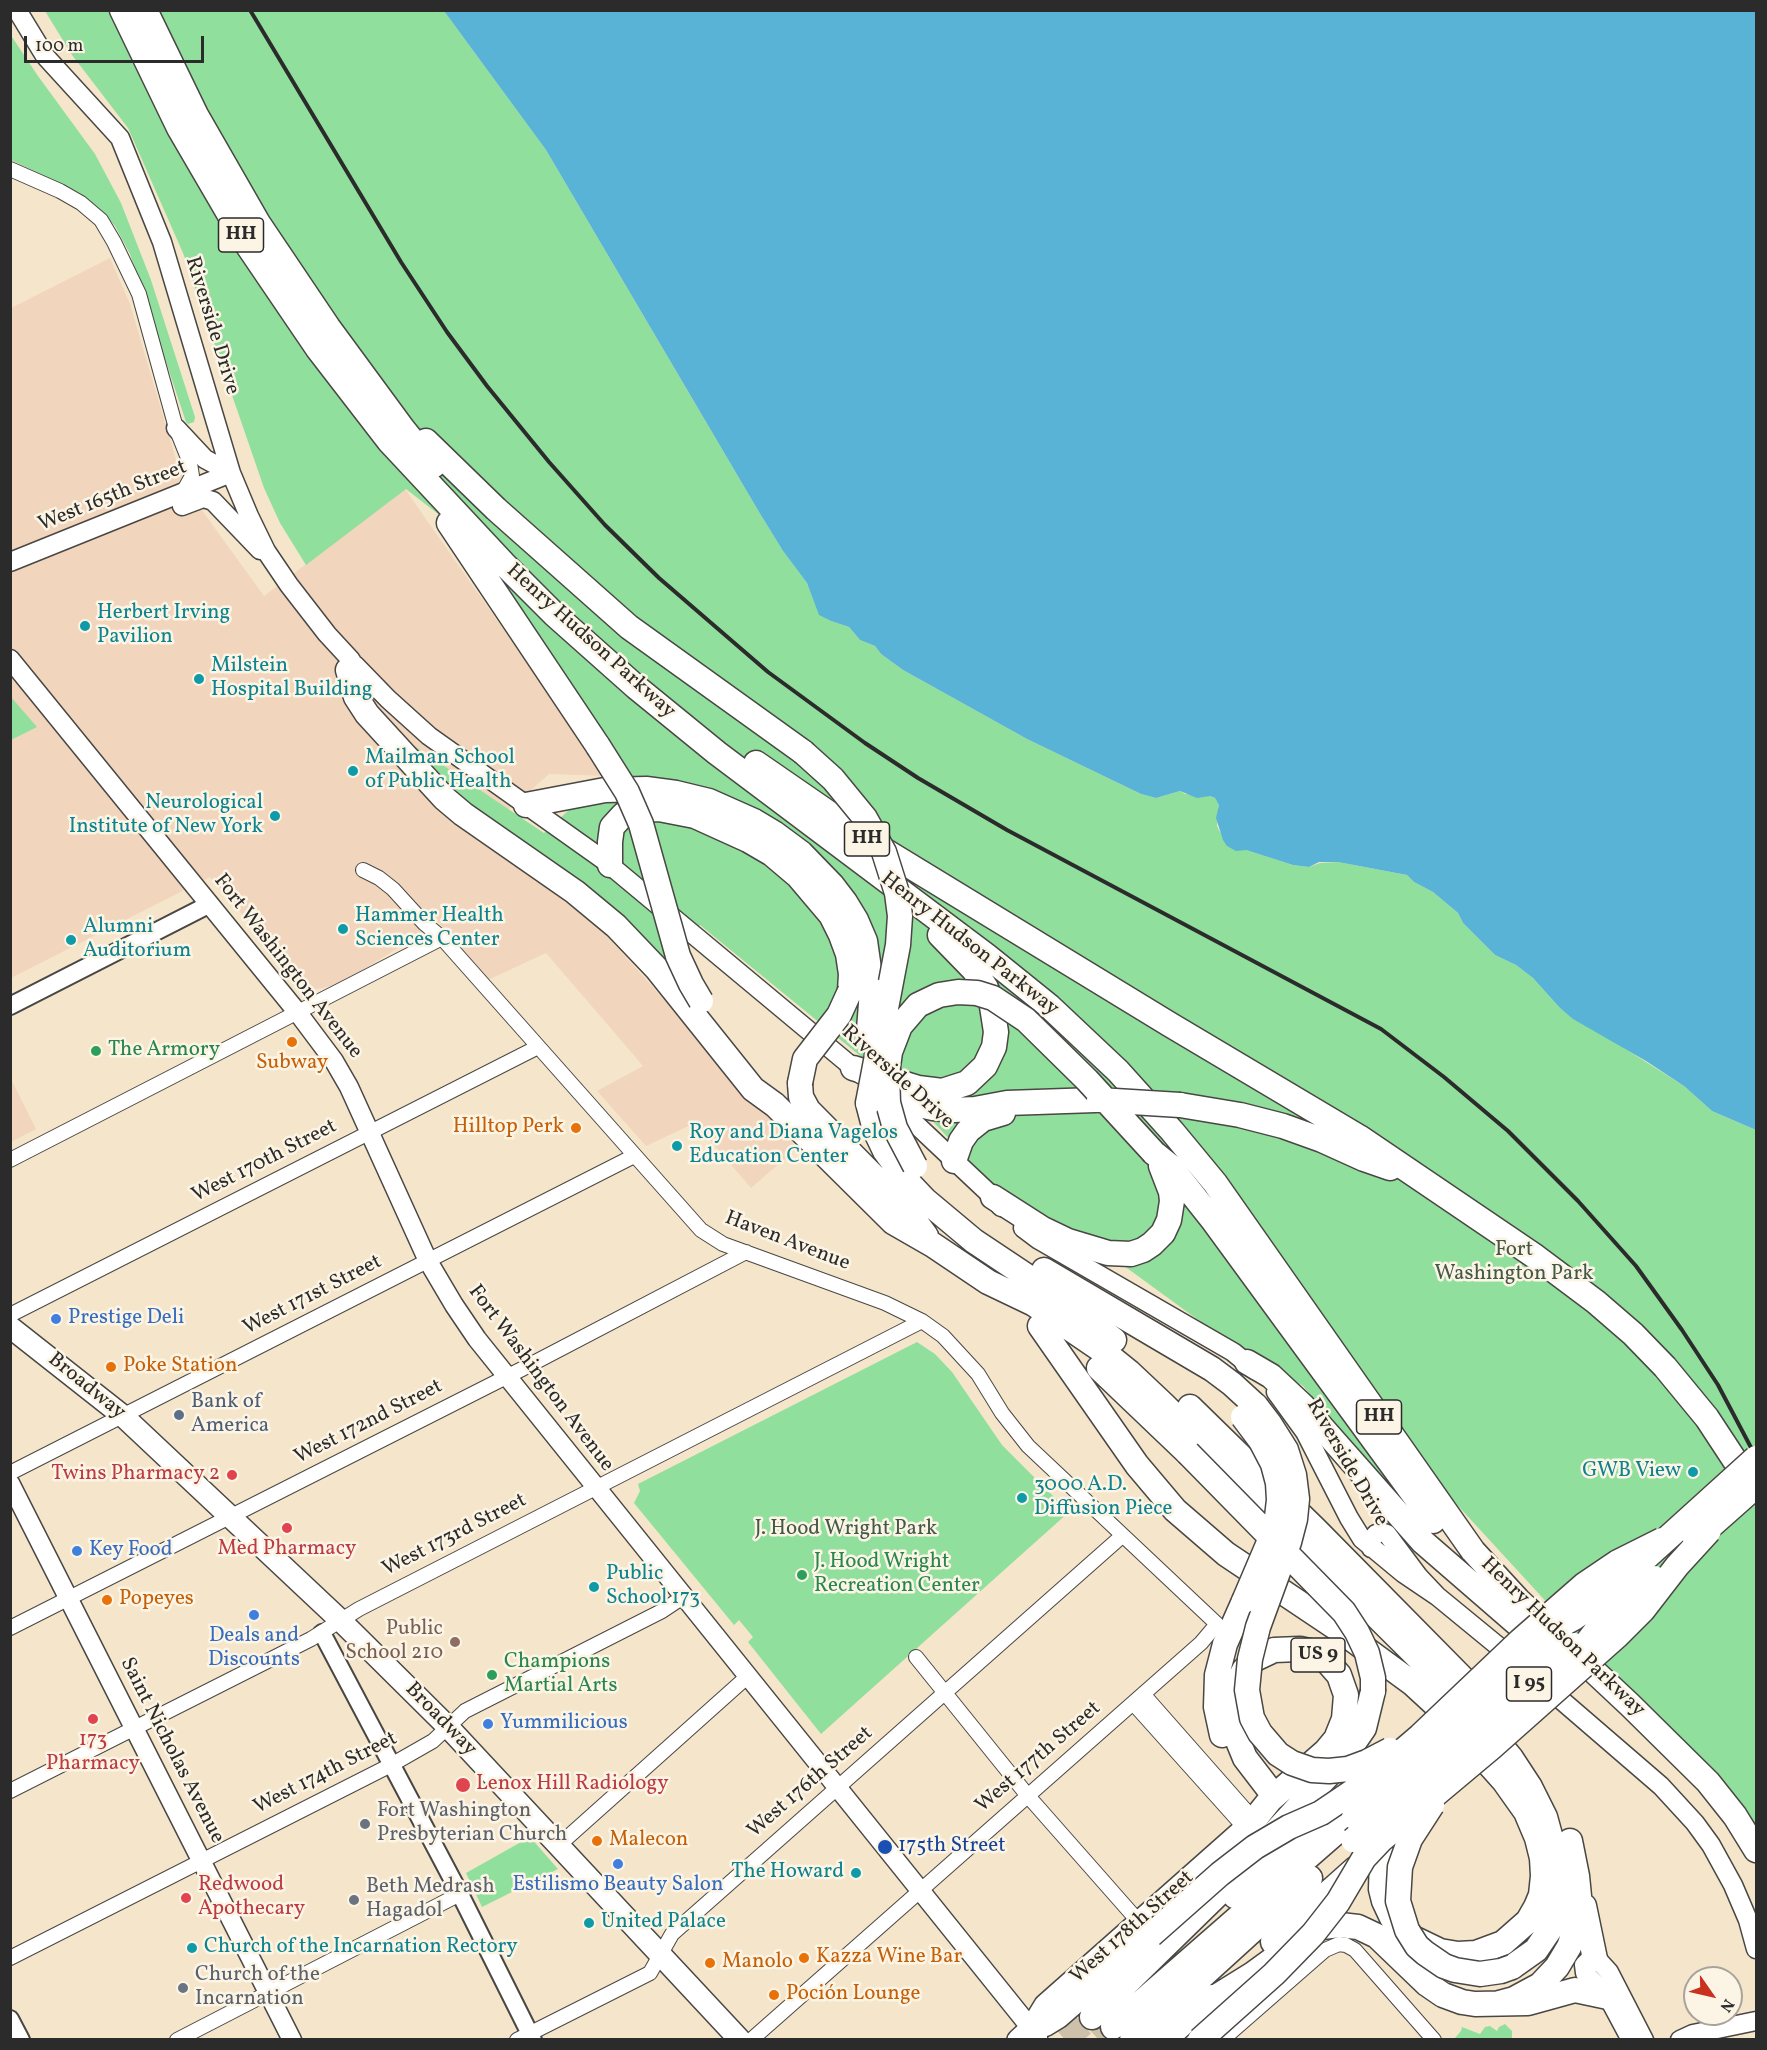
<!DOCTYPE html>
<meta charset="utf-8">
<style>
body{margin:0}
#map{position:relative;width:1767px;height:2050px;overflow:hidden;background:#f5e6cb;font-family:Vollkorn,serif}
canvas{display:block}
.frame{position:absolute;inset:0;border:12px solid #2b2b2b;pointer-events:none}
.north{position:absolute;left:1683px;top:1966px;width:60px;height:60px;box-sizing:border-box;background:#fcf5e5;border:2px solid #a8a49b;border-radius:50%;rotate:124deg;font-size:16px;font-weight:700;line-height:24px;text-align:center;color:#2b2b2b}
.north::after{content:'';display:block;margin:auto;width:21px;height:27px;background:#c8321e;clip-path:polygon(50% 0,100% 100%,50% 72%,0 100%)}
.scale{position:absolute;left:24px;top:36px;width:180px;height:27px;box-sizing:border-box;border:3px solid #2b2b2b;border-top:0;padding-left:8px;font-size:18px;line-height:21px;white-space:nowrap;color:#2b2b2b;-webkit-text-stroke:4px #fcf5e5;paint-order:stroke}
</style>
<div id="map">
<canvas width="1767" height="2050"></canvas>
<div class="frame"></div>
<div class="north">N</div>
<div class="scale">100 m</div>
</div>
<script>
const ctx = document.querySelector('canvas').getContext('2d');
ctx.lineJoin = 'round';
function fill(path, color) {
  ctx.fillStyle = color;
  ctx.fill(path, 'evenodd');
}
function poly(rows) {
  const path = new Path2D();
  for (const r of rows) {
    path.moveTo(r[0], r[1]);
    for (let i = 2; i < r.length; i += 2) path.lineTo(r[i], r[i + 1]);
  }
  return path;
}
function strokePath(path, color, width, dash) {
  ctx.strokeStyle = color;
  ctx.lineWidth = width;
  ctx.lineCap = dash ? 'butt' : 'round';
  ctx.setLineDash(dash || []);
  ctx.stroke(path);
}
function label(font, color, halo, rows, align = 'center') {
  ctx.font = font + ' Vollkorn,serif';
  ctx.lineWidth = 5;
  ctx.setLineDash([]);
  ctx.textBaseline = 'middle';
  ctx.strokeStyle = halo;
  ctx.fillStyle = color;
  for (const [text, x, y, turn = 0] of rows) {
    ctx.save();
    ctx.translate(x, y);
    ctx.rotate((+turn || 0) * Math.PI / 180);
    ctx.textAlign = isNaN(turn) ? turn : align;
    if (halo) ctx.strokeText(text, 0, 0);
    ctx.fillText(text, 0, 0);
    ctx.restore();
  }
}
const built = poly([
 [110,258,130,304,179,470,201,509,264,596,405,489,606,776,549,774,481,834,606,935,797,1148,751,1188,695,1123,646,1146,597,1091,643,1066,546,953,488,980,434,917,419,935,340,984,308,991,210,877,11,978,11,308],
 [11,1079,36,1129,11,1142,10,1142]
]);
const green = poly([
 [45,11,444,11,546,150,759,512,783,551,807,583,820,615,831,621,849,627,860,640,875,646,881,654,903,670,1027,739,1141,794,1156,798,1180,791,1185,794,1210,796,1215,798,1219,804,1217,826,1220,832,1246,850,1293,865,1309,867,1320,863,1338,862,1407,875,1414,882,1433,892,1458,913,1463,923,1495,955,1516,965,1533,978,1559,1007,1684,1086,1712,1111,1756,1130,1756,1829,1752,1819,1713,1769,1609,1670,1449,1496,1413,1520,1303,1386,1201,1322,1072,1228,1001,1194,908,1095,700,925,668,966,458,798,398,735,544,833,571,808,640,797,631,775,479,546,406,489,306,565,280,523,264,488,183,253,128,128,72,55],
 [10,34,38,76,95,154,121,203,151,280,195,417,194,422,188,424,186,422,130,254,115,226,102,211,80,193,11,160],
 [10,696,37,727,11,740,10,740],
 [917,1342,935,1354,952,1372,1002,1445,1069,1512,821,1734,748,1642,753,1637,739,1620,734,1625,634,1503,640,1491,638,1484],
 [530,1837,558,1869,482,1907,466,1873],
 [1505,2024,1512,2031,1512,2039,1456,2040,1455,2038,1461,2031,1462,2027,1480,2034,1485,2027,1490,2026,1497,2031,1499,2027]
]);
const water = poly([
 [444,11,1756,11,1756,1130,1712,1111,1684,1086,1646,1061,1573,1019,1559,1007,1533,978,1516,965,1495,955,1463,923,1458,913,1433,892,1414,882,1407,875,1338,862,1319,862,1309,867,1293,865,1246,850,1236,851,1227,846,1223,840,1216,818,1219,805,1215,798,1210,796,1197,798,1180,791,1156,798,1141,794,1027,739,903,670,881,654,875,646,860,640,849,627,831,621,819,615,807,583,783,551,759,512,546,150]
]);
const motorwayTunnel = poly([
 [1065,2040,1092,2017],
 [1099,2040,1113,2027]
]);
const minor = poly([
 [10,169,60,191,81,203,101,220,114,242,139,294,176,428,190,463,192,476,182,494],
 [363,870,379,878,393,889,424,923,442,938,701,1230,723,1244,885,1303,922,1321,943,1336,978,1374,1002,1413,1028,1446,1217,1624,1201,1643,751,2040],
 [10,1160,442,938],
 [10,1315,538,1047],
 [10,1473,634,1156],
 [10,1628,522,1369,746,1252],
 [916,1657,1028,1796,1139,1922],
 [1143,1694,1254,1820],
 [1133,1703,1245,1828],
 [10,1791,311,1639,359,1609,922,1321],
 [559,1845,748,1676],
 [10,1958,391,1765,433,1741,465,1711,662,1611,683,1597],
 [177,2040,460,1894],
 [517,2040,650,1973,672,1934,1122,1536],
 [1222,2040,1325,1950,1339,1944,1346,1945,1355,1950,1434,2040]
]);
const tertiary = poly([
 [10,1006,210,904],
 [322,1633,460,1894,533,2040],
 [10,2019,21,2040]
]);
const secondary = poly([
 [17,10,45,56,120,138,162,242,231,473,249,516,266,551,289,585,327,634,351,660],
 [176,428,205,459,231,473],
 [182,506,203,498,213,501,260,550],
 [10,562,231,473],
 [10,659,298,1013,334,1061,349,1087,428,1261,454,1305,477,1339,1038,2037],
 [355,665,388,699,429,736,605,861,862,1075],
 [889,1099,993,1197,1001,1207],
 [1023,1228,1039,1240,1233,1352,1255,1370],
 [1276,1392,1305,1432,1349,1518,1362,1539,1403,1573,1437,1596],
 [10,1483,292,2040],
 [1371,1548,1371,1540,1376,1534,1381,1532,1387,1534,1419,1577,1437,1596,1515,1660],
 [1545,1686,1661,1786,1695,1823,1711,1845,1733,1885,1748,1920,1756,1949],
 [1631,2040,1608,1997,1585,1973,1584,1965,1590,1959,1599,1961,1609,1972,1644,2040],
 [1680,2040,1693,2034,1756,2021]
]);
const primary = poly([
 [10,1327,123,1416,340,1620,448,1727,740,2040],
 [1018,2040,1031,2028,1045,2005,1254,1820]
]);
const motorway = poly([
 [122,10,179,128,246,243,318,349,389,441,504,564,555,615,636,687,717,753,987,956,1049,1006,1118,1071,1172,1131,1215,1183,1473,1551,1518,1600,1630,1705,1708,1782,1735,1816,1756,1850],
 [145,10,196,115,258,223,328,327,403,429,433,466],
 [426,441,496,509,629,627,803,752],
 [449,523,598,746],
 [348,670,356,697,367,714,444,798,463,814,575,892,616,926,657,969,753,1089,775,1105,893,1222,933,1245,988,1282,1034,1304,1103,1351,1129,1372,1164,1405,1469,1708,1511,1758,1530,1787,1545,1817,1558,1864,1561,1895,1553,1925,1536,1950,1512,1967],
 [756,763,869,841,1169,1024,1359,1137,1536,1257,1596,1302,1633,1334,1665,1367,1707,1418,1753,1488],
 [526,805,605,790,646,789,676,793,709,801,754,821,774,833,801,853,832,885,845,902,856,920,865,941,872,990],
 [610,865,610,842,612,827,623,815,639,810,659,809,695,816,748,840,772,854,798,876,831,915,841,935,848,954,851,974,850,991],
 [853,1068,918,1088,942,1091,967,1083,985,1066,994,1047,996,1032,991,1000,986,988,974,970,940,935],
 [800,1083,801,1097,808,1110,906,1209,926,1236],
 [888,1098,933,1108,954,1110,975,1109,1007,1103,1095,1100],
 [868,1103,875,1130,885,1151,906,1180,925,1200,974,1241,1058,1297,1114,1340],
 [1180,1105,1240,1115,1283,1126,1322,1140,1364,1159,1390,1168],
 [1154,1153,1170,1166,1212,1219,1433,1521],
 [954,1161,961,1141,968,1131,983,1119,1003,1113],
 [993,1197,1043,1229,1068,1241,1108,1253,1131,1254,1143,1250,1152,1244,1163,1233,1169,1220,1172,1201,1171,1192,1161,1166],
 [1044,1270,1212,1369,1232,1384,1256,1406],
 [1040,1326,1137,1465,1175,1510,1226,1554,1341,1631,1412,1683,1437,1706,1504,1781,1526,1812,1537,1838,1542,1858,1543,1876,1541,1895,1536,1907,1528,1921,1503,1943,1476,1953,1458,1954,1440,1951,1411,1937,1392,1918,1384,1901,1381,1889,1382,1859,1394,1825],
 [1247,1362,1271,1376,1302,1405,1423,1542,1543,1646],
 [1099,1368,1188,1453],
 [1190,1407,1316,1530,1467,1683],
 [1222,1735,1216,1707,1217,1675,1225,1644,1244,1601],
 [1254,1820,1270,1800,1326,1751,1336,1739,1344,1719,1346,1695,1339,1675,1325,1659,1313,1652,1300,1649,1274,1650,1255,1659,1244,1670,1234,1690,1232,1715,1238,1741,1245,1758,1268,1788],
 [1235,1896,1319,1822],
 [1584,1906,1595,1959],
 [1273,1942,1355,1869],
 [1499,2003,1514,1999,1540,1985,1557,1967,1569,1947,1577,1924,1580,1906,1577,1876,1570,1841],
 [1200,2007,1253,1974,1308,1934,1322,1927,1340,1925,1358,1927,1377,1936,1427,1984,1443,1995,1462,2002,1475,2004,1528,2003,1575,1990,1608,1997],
 [1092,2017,1218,1894,1342,1760,1364,1728,1373,1691],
 [1113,2027,1342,1827],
 [1031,2028,1045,2024,1058,2016,1151,1935],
 [1132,2040,1310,1878],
 [1164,2040,1212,1997]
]);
const rail = poly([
 [250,10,401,262,447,332,487,386,549,462,605,525,659,578,768,672,865,743,918,778,1007,830,1381,1029,1444,1077,1508,1131,1578,1201,1636,1266,1682,1330,1718,1385,1756,1457]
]);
const motorwayBridge = poly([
 [598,746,627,792,641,824,678,956,691,984,701,1001],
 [803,752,833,779,865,818,884,852,897,893,900,916,898,945,868,1103],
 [869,1030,872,990],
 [800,1083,805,1059,839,1015,850,991],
 [1099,1100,1180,1105],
 [915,1166,895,1128,888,1103,887,1074,890,1052,900,1026,918,1005,939,995,958,992,977,993,993,998,1026,1020,1087,1080,1154,1153],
 [1256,1406,1269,1423,1286,1450,1294,1475,1297,1499,1295,1519,1289,1542,1258,1627,1250,1659,1247,1690,1252,1718,1260,1733,1278,1754,1292,1763,1312,1770,1329,1771,1348,1769,1367,1762,1390,1750],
 [1243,1417,1261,1441,1273,1464,1278,1483,1279,1500,1276,1526,1244,1601],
 [1188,1453,1344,1612,1357,1632,1367,1653,1373,1678,1373,1691],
 [1695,1540,1756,1486],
 [1539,1637,1574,1618,1598,1601,1756,1458],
 [1568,1667,1595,1632,1654,1578],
 [1432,1805,1410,1839,1400,1867,1398,1901,1407,1930,1417,1946,1425,1953,1444,1966,1455,1970,1480,1974,1501,1971,1512,1967],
 [1354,1817,1560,1632],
 [1353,1840,1574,1645],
 [1151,1935,1220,1874,1255,1847,1289,1827,1321,1813,1364,1784,1420,1736,1520,1641,1584,1585,1618,1562,1662,1540],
 [1200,2040,1274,1974,1313,1934,1338,1902,1364,1858,1381,1840,1492,1747,1617,1636,1643,1610,1677,1566,1709,1531]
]);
const markers = [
 [85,626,6,"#0f9aa8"],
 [199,679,6,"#0f9aa8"],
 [353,771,6,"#0f9aa8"],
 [275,816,6,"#0f9aa8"],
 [343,929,6,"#0f9aa8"],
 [71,940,6,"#0f9aa8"],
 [292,1042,6,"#e8710a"],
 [96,1051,6,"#2e9e5b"],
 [576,1128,6,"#e8710a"],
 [677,1146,6,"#0f9aa8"],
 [56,1319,6,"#3f7fe0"],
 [111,1367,6,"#e8710a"],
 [179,1415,6,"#5c6f8a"],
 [1693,1472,6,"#0f9aa8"],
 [232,1475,6,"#e0444e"],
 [1022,1498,6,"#0f9aa8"],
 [287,1528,6,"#e0444e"],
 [77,1551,6,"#3f7fe0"],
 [802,1575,6,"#2e9e5b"],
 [594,1587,6,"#0f9aa8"],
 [107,1600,6,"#e8710a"],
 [254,1615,6,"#3f7fe0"],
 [455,1642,6,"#8d6e63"],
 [492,1675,6,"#2e9e5b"],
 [93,1719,6,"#e0444e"],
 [488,1724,6,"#3f7fe0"],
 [463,1785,8,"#e0444e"],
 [365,1824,6,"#6b7280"],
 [597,1841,6,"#e8710a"],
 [885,1847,8,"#1a4fb4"],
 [618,1864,6,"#3f7fe0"],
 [856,1873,6,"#0f9aa8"],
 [186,1898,6,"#e0444e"],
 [354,1900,6,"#6b7280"],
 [589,1923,6,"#0f9aa8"],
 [192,1948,6,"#0f9aa8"],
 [804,1958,6,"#e8710a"],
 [710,1963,6,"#e8710a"],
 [183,1988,6,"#6b7280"],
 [774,1995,6,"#e8710a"]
];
const shields = [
 [241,235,45],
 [867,839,45],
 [1379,1417,45],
 [1318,1655,54],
 [1529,1684,45]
];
const shieldNames = [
 ["HH",241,235],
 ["HH",867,839],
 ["HH",1379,1417],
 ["US 9",1318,1655],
 ["I 95",1529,1684]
];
const streetNames = [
 ["Riverside Drive",211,326,73],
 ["West 165th Street",113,497,-22],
 ["Henry Hudson Parkway",590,642,42],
 ["Henry Hudson Parkway",969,945,38],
 ["Fort Washington Avenue",287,967,52],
 ["Riverside Drive",897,1078,42],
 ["West 170th Street",265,1162,-27],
 ["Haven Avenue",787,1242,21],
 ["West 171st Street",313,1296,-27],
 ["Fort Washington Avenue",540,1379,53],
 ["Broadway",86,1387,39],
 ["West 172nd Street",369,1423,-27],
 ["Riverside Drive",1346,1463,60],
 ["West 173rd Street",455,1536,-27],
 ["Henry Hudson Parkway",1562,1638,44],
 ["Broadway",440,1720,46],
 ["Saint Nicholas Avenue",171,1751,63],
 ["West 177th Street",1039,1758,-41],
 ["West 174th Street",326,1774,-27],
 ["West 176th Street",811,1783,-41],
 ["West 178th Street",1133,1928,-42]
];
const cultureNames = [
 ["Herbert Irving",97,614],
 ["Pavilion",97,638],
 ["Milstein",211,667],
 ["Hospital Building",211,691],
 ["Mailman School",365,759],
 ["of Public Health",365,783],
 ["Neurological",263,804,"right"],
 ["Institute of New York",263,828,"right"],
 ["Hammer Health",355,917],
 ["Sciences Center",355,941],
 ["Alumni",83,928],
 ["Auditorium",83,952],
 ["Roy and Diana Vagelos",689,1134],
 ["Education Center",689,1158],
 ["GWB View",1681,1472,"right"],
 ["3000 A.D.",1034,1486],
 ["Diffusion Piece",1034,1510],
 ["Public",606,1575],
 ["School 173",606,1599],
 ["The Howard",844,1873,"right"],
 ["United Palace",601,1923],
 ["Church of the Incarnation Rectory",204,1948]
];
const leisureNames = [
 ["The Armory",108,1051],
 ["J. Hood Wright",814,1563],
 ["Recreation Center",814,1587],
 ["Champions",504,1663],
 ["Martial Arts",504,1687]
];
const foodNames = [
 ["Subway",292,1064,"center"],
 ["Hilltop Perk",564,1128,"right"],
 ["Poke Station",123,1367],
 ["Popeyes",119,1600],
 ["Malecon",609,1841],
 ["Kazza Wine Bar",816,1958],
 ["Manolo",722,1963],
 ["Poción Lounge",786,1995]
];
const parkNames = [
 ["Fort",1514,1251],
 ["Washington Park",1514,1275],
 ["J. Hood Wright Park",846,1530]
];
const shopNames = [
 ["Prestige Deli",68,1319],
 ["Key Food",89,1551],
 ["Deals and",254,1637,"center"],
 ["Discounts",254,1661,"center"],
 ["Yummilicious",500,1724],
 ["Estilismo Beauty Salon",618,1886,"center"]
];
const serviceNames = [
 ["Bank of",191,1403],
 ["America",191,1427]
];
const healthNames = [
 ["Twins Pharmacy 2",220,1475,"right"],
 ["Med Pharmacy",287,1550],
 ["173",93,1741],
 ["Pharmacy",93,1765],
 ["Lenox Hill Radiology",476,1785,"left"],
 ["Redwood",198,1886,"left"],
 ["Apothecary",198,1910,"left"]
];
const educationNames = [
 ["Public",443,1630],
 ["School 210",443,1654]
];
const worshipNames = [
 ["Fort Washington",377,1812],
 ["Presbyterian Church",377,1836],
 ["Beth Medrash",366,1888],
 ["Hagadol",366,1912],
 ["Church of the",195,1976],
 ["Incarnation",195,2000]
];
const transitNames = [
 ["175th Street",898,1847]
];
fill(built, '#f1d5bd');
fill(green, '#91df9d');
fill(water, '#59b3d7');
strokePath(motorwayTunnel, '#cdc1ab', 24, [24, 12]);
strokePath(minor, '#494743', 16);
strokePath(tertiary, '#494743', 20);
strokePath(secondary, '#494743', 21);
strokePath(primary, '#494743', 24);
strokePath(motorway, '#494743', 27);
strokePath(minor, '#fff', 14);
strokePath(tertiary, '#fff', 16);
strokePath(secondary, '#fff', 18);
strokePath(primary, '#fff', 21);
strokePath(motorway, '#fff', 24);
strokePath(rail, '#2b2b2b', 4);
strokePath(motorwayBridge, '#494743', 27, []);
strokePath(motorwayBridge, '#fff', 24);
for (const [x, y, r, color] of markers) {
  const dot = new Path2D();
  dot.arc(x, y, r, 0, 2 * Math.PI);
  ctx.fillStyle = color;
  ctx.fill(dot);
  strokePath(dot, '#fcf5e5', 2);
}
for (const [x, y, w] of shields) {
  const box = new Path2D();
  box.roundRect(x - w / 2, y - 17, w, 34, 4.5);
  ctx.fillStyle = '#fcf5e5';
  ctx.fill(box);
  strokePath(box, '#2b2b2b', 1.5);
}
label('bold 20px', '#2b2b2b', null, shieldNames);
label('21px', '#2b2b2b', '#fcf5e5', streetNames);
label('21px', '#0d838f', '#fcf5e5', cultureNames, 'left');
label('21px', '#27864d', '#fcf5e5', leisureNames, 'left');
label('21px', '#c56008', '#fcf5e5', foodNames, 'left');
label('21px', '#445848', '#fcf5e5', parkNames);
label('21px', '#366cbe', '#fcf5e5', shopNames, 'left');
label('21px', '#4e5e75', '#fcf5e5', serviceNames, 'left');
label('21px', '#be3a42', '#fcf5e5', healthNames);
label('21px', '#785e54', '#fcf5e5', educationNames, 'right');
label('21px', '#5b616d', '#fcf5e5', worshipNames, 'left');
label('21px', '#164399', '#fcf5e5', transitNames, 'left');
</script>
